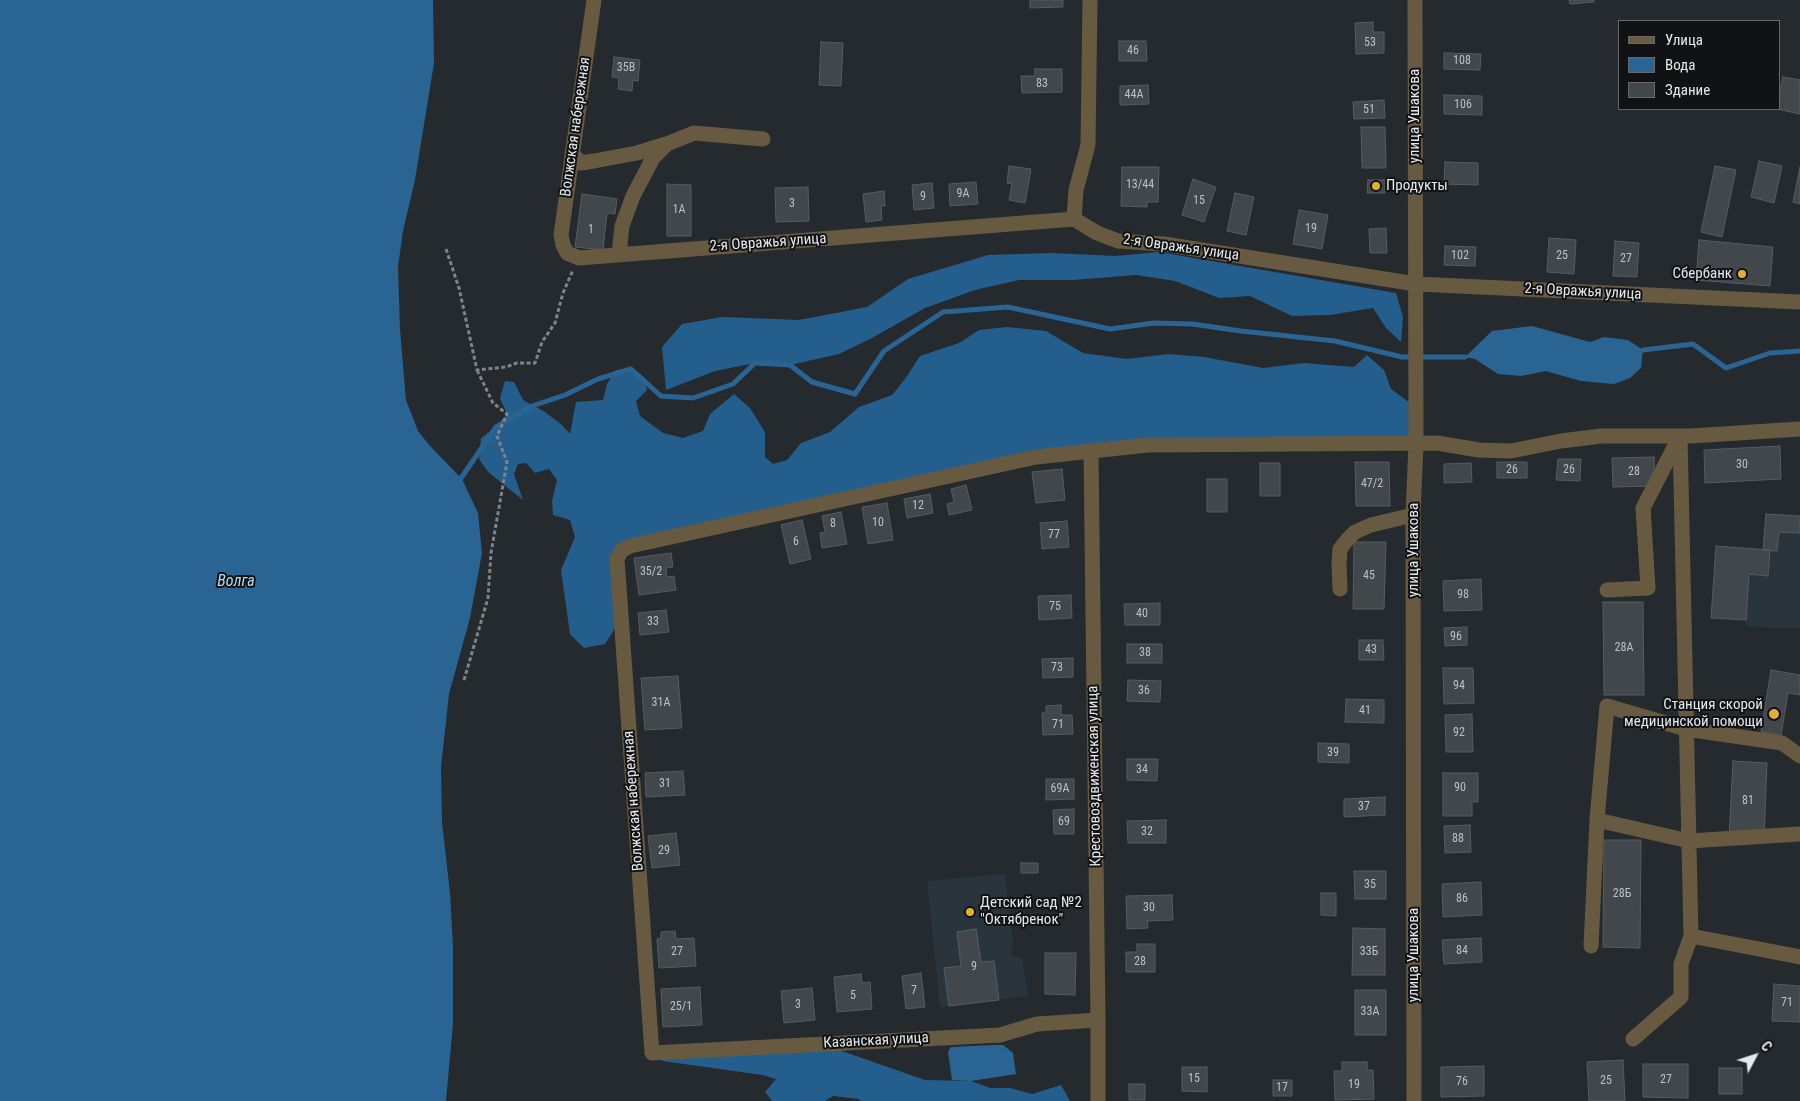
<!DOCTYPE html>
<meta charset="utf-8">
<style>
body{margin:0}
#map{position:relative;width:1800px;height:1101px;overflow:hidden;background:#252a2e;font-family:"Roboto Condensed",sans-serif}
canvas{display:block}
.legend{position:absolute;left:1618px;top:20px;width:162px;height:90px;box-sizing:border-box;background:#101214;border:1px solid #66686a;margin:0;padding:6px 9px;list-style:none;font-size:15px;color:#e6e9ec}
.legend li{display:flex;align-items:center;gap:10px;height:25px}
.legend b{width:25px;border:1px solid #66686a}
.north{position:absolute;left:1730px;top:1031px;width:50px;height:50px;-webkit-text-stroke:4px #101214;paint-order:stroke;rotate:50deg;font-size:14px;font-weight:700;line-height:20px;text-align:center;color:#e6e9ec}
.north::after{content:'';display:block;margin:auto;width:18px;height:22px;background:#e6e9ec;clip-path:polygon(50% 0,100% 100%,50% 72%,0 100%)}
</style>
<div id="map">
<canvas width="1800" height="1101"></canvas>
<ul class="legend">
<li><b style="height:6px;background:#685a40"></b>Улица</li>
<li><b style="height:14px;background:#2a6493"></b>Вода</li>
<li><b style="height:14px;background:#42474b"></b>Здание</li>
</ul>
<div class="north">С</div>
</div>
<script>
const ctx = document.querySelector('canvas').getContext('2d');
ctx.lineJoin = 'round';
function fill(path, color) {
  ctx.fillStyle = color;
  ctx.fill(path, 'evenodd');
}
function poly(rows) {
  const path = new Path2D();
  for (const r of rows) {
    path.moveTo(r[0], r[1]);
    for (let i = 2; i < r.length; i += 2) path.lineTo(r[i], r[i + 1]);
  }
  return path;
}
function strokePath(path, color, width, dash) {
  ctx.strokeStyle = color;
  ctx.lineWidth = width;
  ctx.lineCap = dash ? 'butt' : 'round';
  ctx.setLineDash(dash || []);
  ctx.stroke(path);
}
function label(font, color, halo, rows, align = 'center') {
  ctx.font = font + ' "Roboto Condensed",sans-serif';
  ctx.lineWidth = 4;
  ctx.setLineDash([]);
  ctx.textBaseline = 'middle';
  ctx.strokeStyle = halo;
  ctx.fillStyle = color;
  for (const [text, x, y, turn = 0] of rows) {
    ctx.save();
    ctx.translate(x, y);
    ctx.rotate((+turn || 0) * Math.PI / 180);
    ctx.textAlign = isNaN(turn) ? turn : align;
    if (halo) ctx.strokeText(text, 0, 0);
    ctx.fillText(text, 0, 0);
    ctx.restore();
  }
}
const built = poly([
 [1766,514,1800,516,1800,629,1746,626,1745,620,1711,618,1763,550],
 [1005,874,1013,943,1010,955,1022,958,1028,996,940,1007,927,881]
]);
const forest = poly([
 [1159,252,1396,293,1403,317,1401,342,1386,328,1373,308,1330,315,1292,316,1250,296,1219,298,1175,281,1136,275,1073,280,1019,280,975,290,925,308,872,338,839,354,790,365,755,363,715,371,666,390,662,347,682,324,722,317,799,320,867,307,908,279,988,255,1051,253,1116,256],
 [1007,327,1046,331,1083,353,1127,359,1168,354,1204,357,1263,368,1304,363,1354,367,1367,355,1384,370,1391,389,1410,403,1411,440,1148,441,619,548,619,622,605,644,584,648,570,634,561,570,575,537,570,520,553,515,552,501,557,480,549,469,535,473,526,463,518,464,514,474,523,500,488,472,479,459,481,438,496,427,507,414,500,398,505,381,514,382,523,400,545,412,562,425,570,434,576,402,603,400,607,384,616,370,631,369,644,377,647,390,636,401,640,416,663,433,683,438,703,431,710,414,734,394,750,408,765,432,765,457,773,464,787,460,801,443,830,432,859,407,892,395,905,379,920,356,959,343,979,330],
 [836,1049,925,1080,971,1081,990,1088,1010,1088,1032,1094,1061,1085,1070,1101,860,1101,859,1099,833,1096,825,1101,772,1101,765,1092,776,1079,763,1075,662,1061,662,1058]
]);
const water = poly([
 [0,0,433,0,434,63,415,180,403,231,398,267,400,329,406,400,418,431,430,446,462,479,478,513,482,553,470,618,449,694,441,767,442,822,450,893,453,946,453,1023,446,1101,0,1101],
 [1532,326,1590,342,1604,337,1628,340,1643,350,1641,368,1630,378,1614,384,1581,381,1546,371,1521,376,1498,374,1475,359,1465,357,1492,331],
 [994,1045,1003,1045,1013,1053,1016,1074,971,1081,952,1080,948,1052,951,1047]
]);
const stream = poly([
 [1643,350,1693,344,1726,368,1770,353,1800,351],
 [457,484,496,427,532,406,565,395,598,379,631,369,661,396,693,398,733,384,755,363,790,365,812,382,855,394,884,351,943,312,1008,307,1110,329,1154,323,1192,324,1241,331,1335,341,1402,357,1465,357]
]);
const building = poly([
 [1030,0,1063,0,1063,7,1030,8,1030,0],
 [1569,0,1594,0,1594,2,1570,4,1569,0],
 [1373,22,1373,32,1384,32,1384,53,1356,54,1355,23,1373,22],
 [1119,41,1146,41,1147,61,1119,61,1119,41],
 [821,42,843,43,841,86,819,85,821,42],
 [1444,53,1481,54,1480,70,1444,69,1444,53],
 [614,57,640,60,638,81,633,80,632,91,618,89,619,78,612,77,614,57],
 [1035,69,1062,69,1062,92,1022,93,1021,76,1035,76,1035,69],
 [1783,77,1800,80,1800,114,1777,109,1779,109,1779,95,1783,77],
 [1148,85,1149,104,1120,105,1120,86,1148,85],
 [1444,95,1482,96,1482,115,1444,114,1444,95],
 [1384,100,1385,118,1354,119,1353,102,1384,100],
 [1361,127,1385,127,1386,168,1362,168,1361,127],
 [1759,161,1782,166,1774,203,1751,197,1759,161],
 [1445,162,1478,163,1478,185,1444,184,1445,162],
 [1009,166,1031,169,1025,203,1009,200,1012,184,1007,183,1009,166],
 [1715,166,1736,170,1722,237,1701,232,1715,166],
 [1122,167,1159,167,1158,202,1147,202,1147,207,1121,206,1122,167],
 [1800,167,1800,204,1793,202,1800,167],
 [1193,179,1216,187,1204,222,1182,215,1193,179],
 [1368,180,1385,180,1385,193,1367,193,1368,180],
 [976,182,978,204,950,206,949,184,976,182],
 [932,183,934,208,914,210,912,185,932,183],
 [667,184,691,185,691,236,667,236,667,184],
 [808,187,809,221,776,222,775,188,808,187],
 [884,191,885,206,881,206,882,220,866,222,863,194,884,191],
 [1235,193,1254,197,1246,235,1227,231,1235,193],
 [582,194,617,199,615,214,607,213,603,250,575,247,582,194],
 [1299,210,1328,215,1322,249,1293,244,1299,210],
 [1386,228,1387,253,1370,253,1369,229,1386,228],
 [1549,238,1576,240,1574,274,1547,272,1549,238],
 [1699,240,1773,247,1770,286,1696,280,1699,240],
 [1615,241,1639,243,1637,277,1613,276,1615,241],
 [1445,246,1476,247,1475,266,1444,265,1445,246],
 [1780,446,1781,479,1705,483,1704,450,1780,446],
 [1654,457,1655,486,1613,487,1612,458,1654,457],
 [1558,459,1581,459,1580,481,1556,480,1558,459],
 [1355,462,1389,462,1390,506,1356,506,1355,462],
 [1497,462,1527,462,1527,478,1497,478,1497,462],
 [1260,463,1280,463,1280,496,1260,496,1260,463],
 [1471,463,1472,482,1444,483,1444,464,1471,463],
 [1062,469,1065,500,1036,503,1032,472,1062,469],
 [1207,479,1227,479,1227,512,1207,512,1207,479],
 [966,485,972,510,949,515,947,504,954,502,951,489,966,485],
 [930,494,933,513,907,518,904,499,930,494],
 [887,503,893,540,868,544,862,507,887,503],
 [841,512,847,544,822,548,820,533,825,532,822,516,841,512],
 [1766,514,1800,516,1800,533,1779,532,1777,551,1763,550,1766,514],
 [802,520,811,559,790,564,781,525,802,520],
 [1067,521,1069,547,1042,549,1040,523,1067,521],
 [1354,542,1386,542,1384,609,1353,609,1354,542],
 [1716,546,1770,550,1768,576,1749,574,1746,620,1711,618,1716,546],
 [671,553,673,567,666,568,667,577,674,576,676,590,639,595,634,558,671,553],
 [1481,579,1482,610,1444,611,1443,581,1481,579],
 [1071,595,1072,618,1039,620,1038,596,1071,595],
 [1603,602,1643,602,1644,695,1604,695,1603,602],
 [1160,603,1160,625,1125,625,1124,604,1160,603],
 [666,610,669,632,640,635,638,613,666,610],
 [1467,627,1467,645,1445,646,1444,628,1467,627],
 [1359,640,1383,640,1384,660,1359,660,1359,640],
 [1127,644,1162,644,1162,663,1127,663,1127,644],
 [1073,658,1073,677,1043,678,1042,659,1073,658],
 [1443,668,1473,668,1474,703,1444,704,1443,668],
 [1771,670,1800,675,1800,695,1788,693,1781,735,1761,732,1771,670],
 [678,676,682,728,645,730,641,678,678,676],
 [1128,680,1161,681,1160,702,1127,701,1128,680],
 [1346,699,1384,700,1384,723,1345,722,1346,699],
 [1061,705,1061,715,1072,715,1073,734,1043,735,1042,713,1046,713,1046,706,1061,705],
 [1472,714,1473,752,1446,752,1445,715,1472,714],
 [1318,743,1349,744,1349,763,1318,762,1318,743],
 [1127,759,1158,759,1157,781,1127,780,1127,759],
 [1733,761,1767,763,1764,840,1729,838,1733,761],
 [683,771,685,795,646,797,645,773,683,771],
 [1443,773,1478,773,1478,802,1472,802,1472,816,1443,816,1443,773],
 [1046,779,1074,779,1074,799,1046,800,1046,779],
 [1385,797,1385,815,1344,817,1344,799,1385,797],
 [1074,809,1074,834,1054,834,1053,810,1074,809],
 [1166,820,1166,843,1128,843,1127,821,1166,820],
 [1470,825,1471,852,1445,853,1444,826,1470,825],
 [676,833,680,865,652,868,648,836,676,833],
 [1604,840,1641,840,1640,948,1603,947,1604,840],
 [1021,863,1038,863,1038,873,1021,873,1021,863],
 [1354,871,1386,871,1386,899,1355,899,1354,871],
 [1481,882,1482,915,1443,917,1442,884,1481,882],
 [1321,893,1336,893,1336,916,1321,915,1321,893],
 [1172,895,1173,920,1147,921,1148,928,1127,929,1126,896,1172,895],
 [1353,928,1385,929,1385,975,1352,975,1353,928],
 [976,929,981,962,994,961,999,1000,949,1006,944,968,961,966,957,932,976,929],
 [675,931,676,939,694,938,696,966,659,968,657,939,661,938,661,932,675,931],
 [1481,938,1482,962,1444,964,1442,940,1481,938],
 [1137,944,1155,944,1155,972,1126,972,1126,952,1137,952,1137,944],
 [1045,953,1076,953,1075,995,1045,994,1045,953],
 [921,973,925,1007,906,1009,902,976,921,973],
 [861,974,862,983,870,982,872,1009,837,1012,834,977,861,974],
 [1774,984,1800,986,1800,1022,1772,1021,1774,984],
 [700,987,702,1025,663,1027,661,989,700,987],
 [812,988,815,1020,784,1023,781,991,812,988],
 [1355,990,1386,990,1386,1035,1355,1035,1355,990],
 [1623,1060,1625,1101,1589,1101,1587,1062,1623,1060],
 [1342,1062,1367,1062,1367,1070,1373,1070,1374,1099,1335,1100,1334,1071,1342,1071,1342,1062],
 [1643,1064,1688,1064,1688,1098,1643,1097,1643,1064],
 [1484,1066,1484,1096,1441,1097,1441,1067,1484,1066],
 [1182,1067,1207,1067,1207,1092,1182,1091,1182,1067],
 [1719,1068,1742,1068,1742,1094,1719,1094,1719,1068],
 [1273,1080,1292,1080,1292,1096,1273,1096,1273,1080],
 [1129,1084,1145,1084,1145,1100,1129,1100,1129,1084]
]);
const path = poly([
 [446,249,459,288,477,370,506,367,517,363,535,363,542,342,555,323,563,293,573,270],
 [464,680,488,598,491,553,507,462,497,436,507,414,493,403,477,370]
]);
const minor = poly([
 [594,0,561,235,563,245,567,253,579,258,1074,219,1097,233,1118,241,1164,244,1416,284,1800,302],
 [572,153,581,163,594,161,637,153,666,144],
 [1074,219,1076,190,1088,145,1090,0],
 [619,254,622,226,633,196,653,158,667,144,694,133,763,139],
 [1680,436,1691,936,1800,957],
 [1091,452,1098,1020,1098,1101],
 [1340,589,1339,564,1340,549,1347,540,1355,532,1371,525,1413,515],
 [1607,590,1648,588,1643,508,1679,438],
 [1800,756,1782,743,1686,729,1607,706,1597,820,1689,841,1800,834],
 [1591,946,1597,820],
 [1098,1020,1037,1024,1000,1035,652,1053,617,559,621,551,630,546,1036,457,1148,445,1437,443,1479,450,1511,451,1561,441,1601,436,1691,436,1800,429],
 [1633,1039,1681,997,1681,964,1691,936],
 [1414,1101,1413,515,1416,444,1415,0]
]);
const markers = [
 [1376,186,5,"#e4ad35"],
 [1742,274,5,"#e4ad35"],
 [1774,714,6,"#e4ad35"],
 [970,912,5,"#e4ad35"]
];
const numberNames = [
 ["53",1370,43],
 ["46",1133,51],
 ["108",1462,61],
 ["35В",626,68],
 ["83",1042,84],
 ["44А",1134,95],
 ["106",1463,105],
 ["51",1369,110],
 ["13/44",1140,185],
 ["9А",963,194],
 ["9",923,197],
 ["15",1199,201],
 ["3",792,204],
 ["1А",679,210],
 ["19",1311,229],
 ["1",591,230],
 ["102",1460,256],
 ["25",1562,256],
 ["27",1626,259],
 ["30",1742,465],
 ["26",1512,470],
 ["26",1569,470],
 ["28",1634,472],
 ["47/2",1372,484],
 ["12",918,506],
 ["10",878,523],
 ["8",833,524],
 ["77",1054,535],
 ["6",796,542],
 ["35/2",651,572],
 ["45",1369,576],
 ["98",1463,595],
 ["75",1055,607],
 ["40",1142,614],
 ["33",653,622],
 ["96",1456,637],
 ["28А",1624,648],
 ["43",1371,650],
 ["38",1145,653],
 ["73",1057,668],
 ["94",1459,686],
 ["36",1144,691],
 ["31А",661,703],
 ["41",1365,711],
 ["71",1058,725],
 ["92",1459,733],
 ["39",1333,753],
 ["34",1142,770],
 ["31",665,784],
 ["90",1460,788],
 ["69А",1060,789],
 ["81",1748,801],
 ["37",1364,807],
 ["69",1064,822],
 ["32",1147,832],
 ["88",1458,839],
 ["29",664,851],
 ["35",1370,885],
 ["28Б",1622,894],
 ["86",1462,899],
 ["30",1149,908],
 ["84",1462,951],
 ["27",677,952],
 ["33Б",1369,952],
 ["28",1140,962],
 ["9",974,967],
 ["7",914,991],
 ["5",853,996],
 ["71",1787,1003],
 ["3",798,1005],
 ["25/1",681,1007],
 ["33А",1370,1012],
 ["15",1194,1079],
 ["27",1666,1080],
 ["25",1606,1081],
 ["76",1462,1082],
 ["19",1354,1085],
 ["17",1282,1088]
];
const streetNames = [
 ["улица Ушакова",1415,116,-90],
 ["Волжская набережная",576,127,-82],
 ["2-я Овражья улица",768,243,-4],
 ["2-я Овражья улица",1181,248,8],
 ["2-я Овражья улица",1583,292,3],
 ["улица Ушакова",1414,550,-90],
 ["Крестовоздвиженская улица",1095,776,-91],
 ["Волжская набережная",634,801,-94],
 ["улица Ушакова",1414,955,-90],
 ["Казанская улица",876,1041,-3]
];
const poiNames = [
 ["Продукты",1386,186],
 ["Сбербанк",1732,274,"right"],
 ["Станция скорой",1763,705,"right"],
 ["медицинской помощи",1763,722,"right"],
 ["Детский сад №2",980,903],
 ["\"Октябренок\"",980,920]
];
const waterNames = [
 ["Волга",236,582]
];
fill(built, '#2a343c');
fill(forest, '#235e8d');
fill(water, '#2a6493');
strokePath(stream, '#2a6493', 5);
fill(building, '#42474b');
strokePath(building, '#575c61', 1);
strokePath(path, '#808487', 3, [4, 2.5]);
strokePath(minor, '#685a40', 15);
for (const [x, y, r, color] of markers) {
  const dot = new Path2D();
  dot.arc(x, y, r, 0, 2 * Math.PI);
  ctx.fillStyle = color;
  ctx.fill(dot);
  strokePath(dot, '#101214', 2);
}
label('12px', '#bdc0c4', null, numberNames);
label('15px', '#e6e9ec', '#101214', streetNames);
label('15px', '#e6e9ec', '#101214', poiNames, 'left');
label('italic 16px', '#bbdaf5', '#101214', waterNames);
</script>
